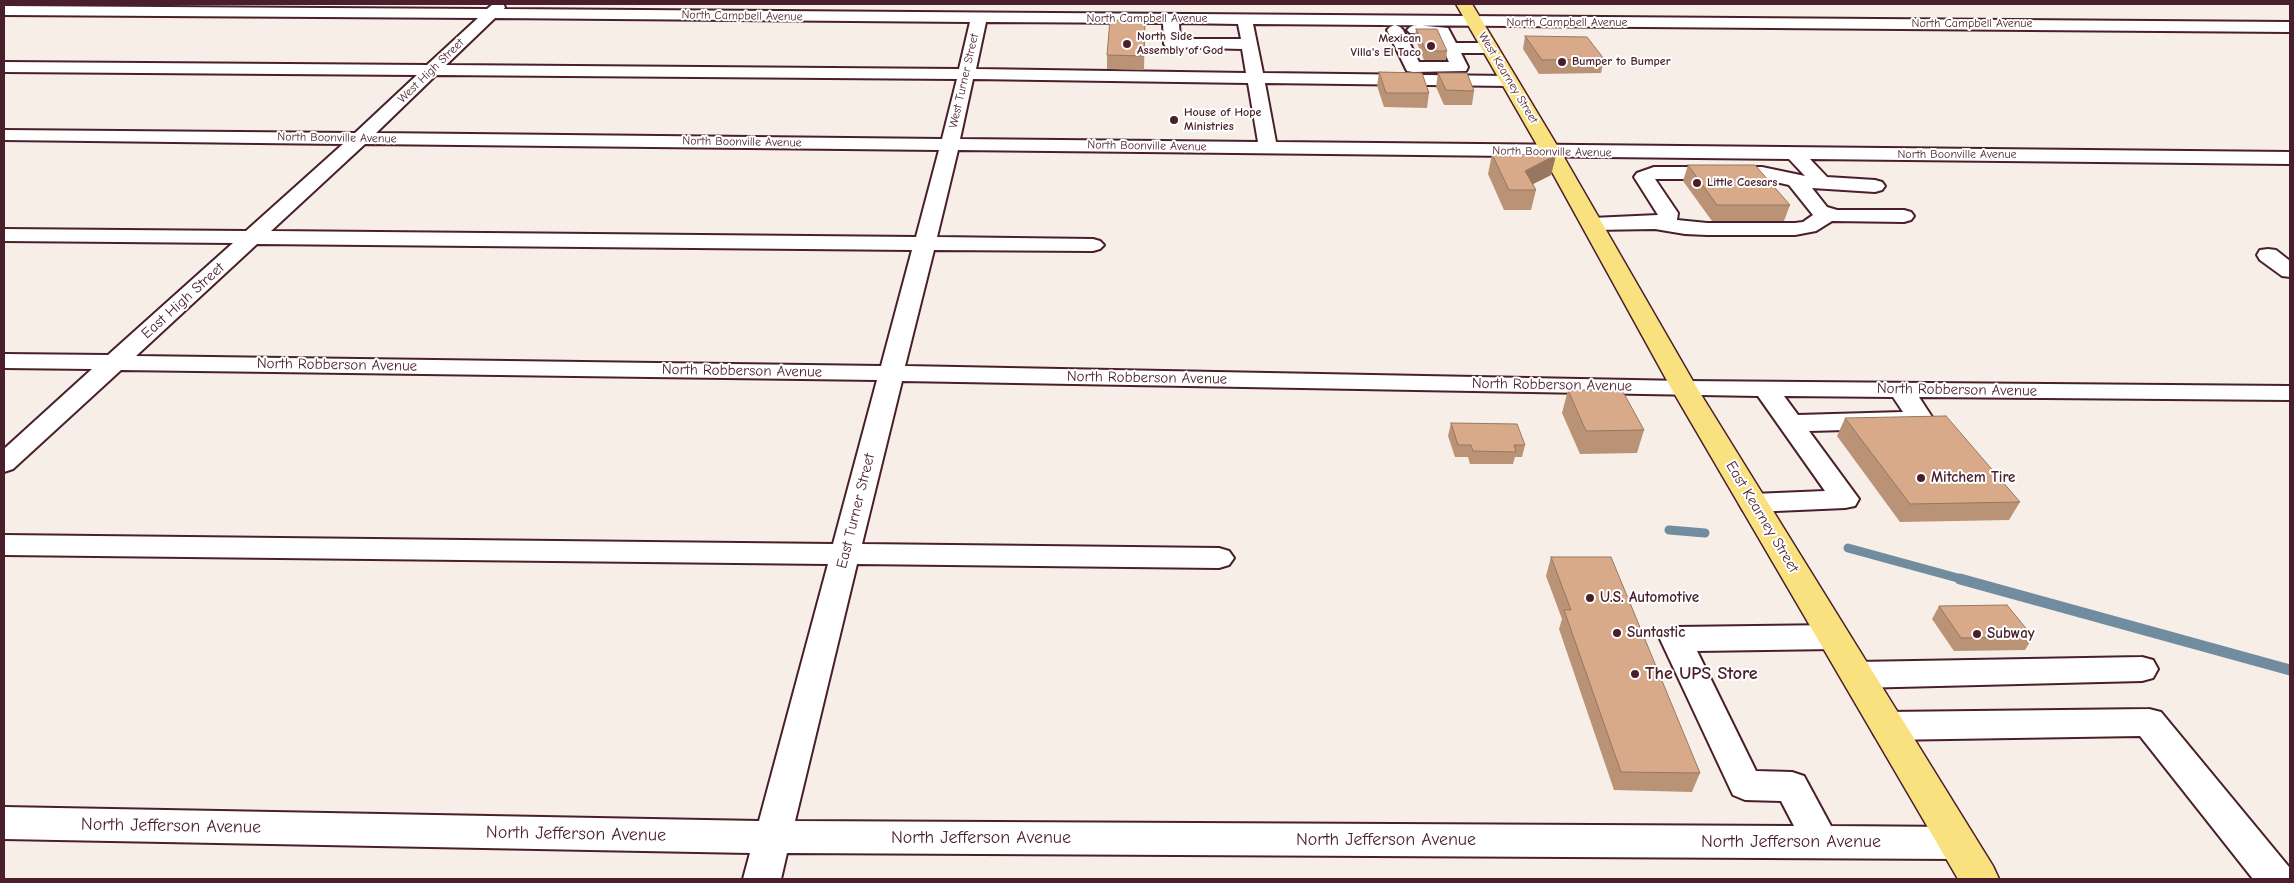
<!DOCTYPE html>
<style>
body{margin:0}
#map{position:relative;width:2294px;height:883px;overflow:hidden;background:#f7eee7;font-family:"Comic Neue",sans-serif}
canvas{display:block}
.frame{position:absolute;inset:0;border:5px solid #4a1f2b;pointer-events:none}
</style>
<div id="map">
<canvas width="2294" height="883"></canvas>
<div class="frame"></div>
</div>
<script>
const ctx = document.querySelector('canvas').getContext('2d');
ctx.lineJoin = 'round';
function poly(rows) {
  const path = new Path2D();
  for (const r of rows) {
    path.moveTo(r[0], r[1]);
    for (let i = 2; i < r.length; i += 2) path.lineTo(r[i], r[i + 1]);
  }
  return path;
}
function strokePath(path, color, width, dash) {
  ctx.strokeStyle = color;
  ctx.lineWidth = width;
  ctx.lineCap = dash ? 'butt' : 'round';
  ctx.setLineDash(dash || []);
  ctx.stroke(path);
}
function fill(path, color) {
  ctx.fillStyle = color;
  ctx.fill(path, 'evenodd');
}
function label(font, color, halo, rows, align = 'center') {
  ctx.font = font + ' "Comic Neue",sans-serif';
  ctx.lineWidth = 4;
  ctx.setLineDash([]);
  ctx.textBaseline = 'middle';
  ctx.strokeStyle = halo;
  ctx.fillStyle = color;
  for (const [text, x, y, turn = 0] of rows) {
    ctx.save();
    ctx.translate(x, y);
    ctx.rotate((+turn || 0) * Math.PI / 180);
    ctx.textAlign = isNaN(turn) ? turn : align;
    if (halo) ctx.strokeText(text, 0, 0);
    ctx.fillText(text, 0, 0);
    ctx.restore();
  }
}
const streamFar1 = poly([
 [1669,530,1705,533],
 [1848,548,1965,580]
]);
const stream = poly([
 [1960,579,2290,670]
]);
const minor = poly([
 [493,4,503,4,505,7,504,9,2290,22,2290,32,1253,24,1263,73,1509,76,1515,77,1517,81,1515,85,1509,86,1265,83,1276,142,2290,152,2290,164,1810,159,1827,177,1875,180,1882,182,1885,186,1882,190,1875,192,1812,188,1827,207,1837,210,1904,210,1911,212,1914,216,1911,220,1904,222,1832,221,1816,231,1795,235,1707,235,1685,234,1655,229,1592,230,1585,228,1582,224,1585,220,1592,218,1658,215,1634,177,1637,173,1654,167,1762,167,1805,176,1789,159,958,150,937,237,1093,239,1100,241,1104,245,1100,249,1093,251,934,250,905,366,1684,381,2290,386,2290,400,1919,397,1934,420,1930,426,1921,428,1809,431,1859,499,1855,506,1845,508,1753,512,1743,510,1739,503,1743,496,1753,494,1825,491,1758,396,902,381,862,544,1219,548,1229,551,1234,558,1229,565,1219,568,857,564,795,821,1794,826,1781,801,1745,800,1733,795,1660,639,1665,631,1676,627,1834,625,1845,629,1850,637,1845,645,1834,649,1697,651,1756,771,1792,772,1804,776,1831,826,1958,827,1971,832,1976,843,1971,854,1958,859,787,853,781,879,743,879,750,853,4,839,4,807,759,821,828,564,4,555,4,535,833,544,877,380,121,370,13,469,4,472,4,449,92,369,4,368,4,354,108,355,233,243,4,241,4,229,246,231,343,144,4,140,4,130,355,133,417,75,4,72,4,62,427,65,478,18,4,15,4,6,487,9,493,4],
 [495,18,970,22,959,69,446,65,495,18],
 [986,22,1163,23,1164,44,1166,47,1242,49,1246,73,976,69,986,22],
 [1179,23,1238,24,1241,39,1180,39,1179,23],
 [436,75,957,79,942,139,376,133,436,75],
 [973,79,1248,83,1258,142,960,139,973,79],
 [365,144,939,150,916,237,271,231,365,144],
 [1655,179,1762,179,1789,185,1813,215,1803,222,1795,223,1707,223,1677,220,1678,213,1655,179],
 [257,244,912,250,881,366,136,356,257,244],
 [1784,396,1893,397,1903,412,1798,415,1784,396],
 [1395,25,1400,27,1403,30,1419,62,1449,62,1436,35,1410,33,1407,30,1410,27,1415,25,1448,28,1456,43,1490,43,1496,45,1498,48,1496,51,1490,53,1461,53,1468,67,1466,71,1413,72,1407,71,1405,67,1387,30,1390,27,1395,25],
 [2268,249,2276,250,2290,261,2290,277,2282,276,2260,260,2257,255,2260,250,2268,249],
 [2142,657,2153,660,2158,669,2153,678,2142,681,1857,688,1846,684,1841,675,1846,666,1857,662,2142,657],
 [2149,709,2161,712,2289,867,2290,879,2253,879,2140,736,1887,740,1875,736,1870,726,1875,716,1887,712,2149,709]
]);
const major = poly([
 [1456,4,1472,4,1561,152,1697,388,1993,866,1999,879,1958,879,1671,388,1541,152,1456,4]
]);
const wall = poly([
 [1145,21,1144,70,1107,69,1107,55],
 [1416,29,1447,51,1446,60,1424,60,1415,38],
 [1525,36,1604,59,1601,73,1539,74,1523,49],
 [1379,72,1429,93,1427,108,1384,107,1377,86],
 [1438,73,1474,91,1472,105,1444,105,1436,87],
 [1492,154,1556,155,1551,175,1533,184,1536,190,1531,210,1504,210,1488,174],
 [1688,165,1790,205,1784,221,1712,221,1683,181],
 [1568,390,1644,430,1637,453,1580,454,1562,413],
 [1845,418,2020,502,2009,520,1900,522,1837,436],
 [1451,423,1525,445,1522,457,1515,457,1513,464,1470,464,1468,457,1455,457,1448,436],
 [1551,557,1700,773,1692,792,1614,790,1559,629,1562,619,1546,576],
 [1939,606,2033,637,2025,650,1954,651,1932,619]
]);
const shadedWall = poly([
 [1556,155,1551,175,1521,190,1525,171]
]);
const building = poly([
 [1110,20,1145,21,1144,56,1107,55,1110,20],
 [1416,29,1437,29,1447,51,1426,51,1416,29],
 [1525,36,1587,37,1604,59,1542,60,1525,36],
 [1379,72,1422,73,1429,93,1386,93,1379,72],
 [1438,73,1467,73,1474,91,1446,90,1438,73],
 [1492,154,1556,155,1525,171,1536,190,1509,190,1492,154],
 [1688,165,1755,165,1790,205,1717,205,1688,165],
 [1568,390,1622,390,1644,430,1586,431,1568,390],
 [1946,416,2020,502,1910,504,1845,418,1946,416],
 [1451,423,1517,424,1525,445,1514,445,1516,452,1473,451,1471,445,1458,445,1451,423],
 [1551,557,1611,557,1700,773,1621,772,1564,610,1571,610,1551,557],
 [2007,605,2033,637,1961,638,1939,606,2007,605]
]);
const markers = [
 [1127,44,5,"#4a1f2b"],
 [1431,46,5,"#4a1f2b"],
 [1562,62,5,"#4a1f2b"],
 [1174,120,5,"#4a1f2b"],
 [1697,183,5,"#4a1f2b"],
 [1921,478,5,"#4a1f2b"],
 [1590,598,5,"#4a1f2b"],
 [1617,633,5,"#4a1f2b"],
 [1977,634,5,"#4a1f2b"],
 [1635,674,5,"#4a1f2b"]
];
const farStreetnames = [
 ["North Campbell Avenue",742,16,1],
 ["North Campbell Avenue",1147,19],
 ["North Campbell Avenue",1567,23],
 ["North Campbell Avenue",1972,24],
 ["West High Street",431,71,-44],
 ["West Kearney Street",1508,78,59],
 ["West Turner Street",964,81,-77],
 ["North Boonville Avenue",337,138,1],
 ["North Boonville Avenue",742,142,1],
 ["North Boonville Avenue",1147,146,1],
 ["North Boonville Avenue",1552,152,1],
 ["North Boonville Avenue",1957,155]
];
const farPoinames = [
 ["North Side",1137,37],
 ["Assembly of God",1137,51],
 ["Mexican",1421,39,"right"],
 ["Villa's El Taco",1421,53,"right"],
 ["Bumper to Bumper",1572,62],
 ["House of Hope",1184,113],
 ["Ministries",1184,127],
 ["Little Caesars",1707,183]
];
const streetNames = [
 ["East High Street",183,301,-42],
 ["North Robberson Avenue",337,365,1],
 ["North Robberson Avenue",742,371,1],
 ["North Robberson Avenue",1147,378,1],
 ["North Robberson Avenue",1552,385,1],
 ["North Robberson Avenue",1957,390,1],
 ["East Turner Street",856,511,-76],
 ["East Kearney Street",1762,517,59]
];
const poiNames = [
 ["Mitchem Tire",1931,478],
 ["U.S. Automotive",1600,598],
 ["Suntastic",1627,633],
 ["Subway",1987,634]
];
const nearPoinames = [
 ["The UPS Store",1645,674]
];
const nearStreetnames = [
 ["North Jefferson Avenue",171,826,1],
 ["North Jefferson Avenue",576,834,1],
 ["North Jefferson Avenue",981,838],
 ["North Jefferson Avenue",1386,840],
 ["North Jefferson Avenue",1791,842]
];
strokePath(streamFar1, '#718b9f', 9);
strokePath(stream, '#718b9f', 11);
strokePath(minor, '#4a1f2b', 4);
strokePath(major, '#4a1f2b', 3);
fill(minor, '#fff');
fill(major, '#fae180');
fill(wall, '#ba9276');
fill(shadedWall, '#977760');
fill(building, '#d8aa89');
strokePath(building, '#977760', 1);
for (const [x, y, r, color] of markers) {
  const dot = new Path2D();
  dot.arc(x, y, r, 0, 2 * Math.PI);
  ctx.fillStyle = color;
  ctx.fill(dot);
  strokePath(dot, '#fff', 2);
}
label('12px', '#4a1f2b', '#fff', farStreetnames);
label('bold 12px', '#4a1f2b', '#fff', farPoinames, 'left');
label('15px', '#4a1f2b', '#fff', streetNames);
label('bold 15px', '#4a1f2b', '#fff', poiNames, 'left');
label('bold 18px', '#4a1f2b', '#fff', nearPoinames, 'left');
label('18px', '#4a1f2b', '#fff', nearStreetnames);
</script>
